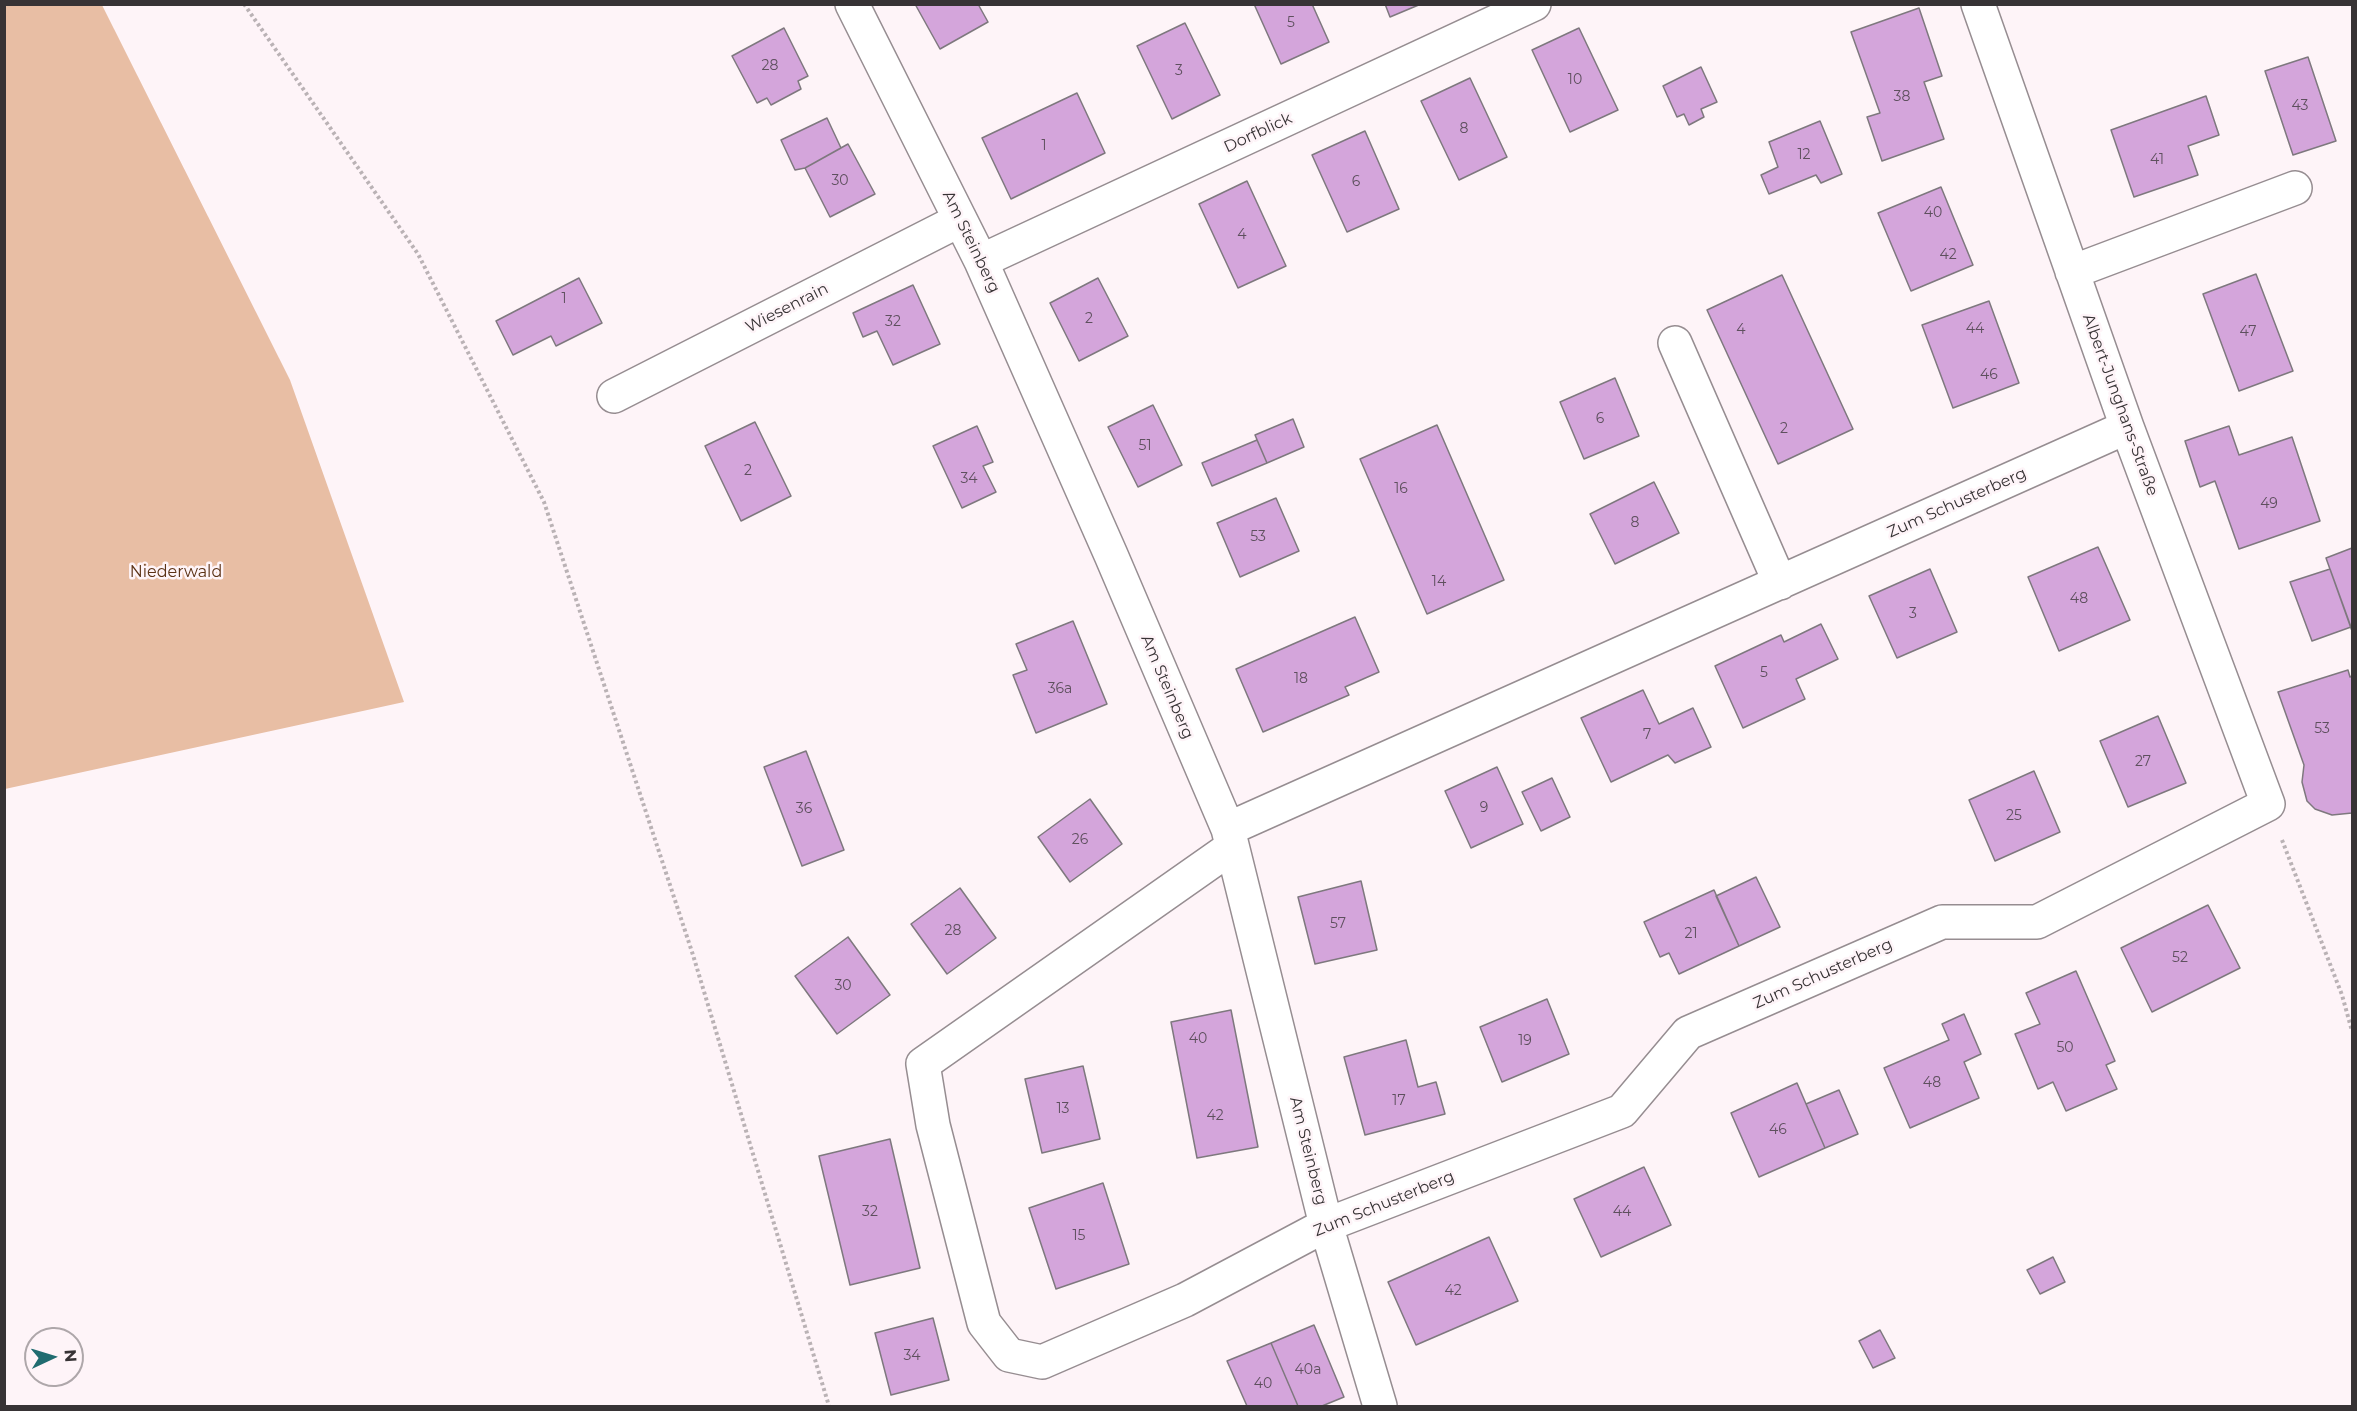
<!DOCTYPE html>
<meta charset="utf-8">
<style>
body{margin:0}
#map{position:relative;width:2357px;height:1411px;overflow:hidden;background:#fef4f8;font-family:Montserrat,sans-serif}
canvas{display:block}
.frame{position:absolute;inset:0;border:6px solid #373335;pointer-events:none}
.north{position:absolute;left:24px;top:1327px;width:60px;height:60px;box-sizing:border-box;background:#fef4f8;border:2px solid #aea7aa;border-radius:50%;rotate:86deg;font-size:16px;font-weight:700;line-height:24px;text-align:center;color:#373335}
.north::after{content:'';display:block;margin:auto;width:21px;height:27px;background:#206c70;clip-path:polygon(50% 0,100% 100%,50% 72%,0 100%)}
</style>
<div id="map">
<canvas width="2357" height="1411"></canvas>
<div class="frame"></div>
<div class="north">N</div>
</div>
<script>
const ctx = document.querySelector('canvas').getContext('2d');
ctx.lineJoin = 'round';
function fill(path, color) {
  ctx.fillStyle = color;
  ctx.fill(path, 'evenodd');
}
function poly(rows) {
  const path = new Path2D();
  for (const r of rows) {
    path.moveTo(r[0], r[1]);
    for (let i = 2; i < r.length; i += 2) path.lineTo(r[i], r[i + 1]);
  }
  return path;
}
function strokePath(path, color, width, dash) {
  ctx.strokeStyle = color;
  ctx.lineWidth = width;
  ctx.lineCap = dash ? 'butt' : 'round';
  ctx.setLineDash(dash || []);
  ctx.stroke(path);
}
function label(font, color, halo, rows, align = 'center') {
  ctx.font = font + ' Montserrat,sans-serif';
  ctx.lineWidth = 5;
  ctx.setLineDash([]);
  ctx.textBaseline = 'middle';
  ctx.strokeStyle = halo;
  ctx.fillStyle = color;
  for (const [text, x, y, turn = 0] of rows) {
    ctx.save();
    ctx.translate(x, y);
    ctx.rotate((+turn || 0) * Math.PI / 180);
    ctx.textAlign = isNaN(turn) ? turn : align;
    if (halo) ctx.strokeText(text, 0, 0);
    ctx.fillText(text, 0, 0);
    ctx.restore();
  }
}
const green = poly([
 [4,5,102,5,290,380,404,702,5,789]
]);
const building = poly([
 [915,4,978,4,988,22,940,49,915,4],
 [1254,4,1312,4,1329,42,1281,64,1254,4],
 [1385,4,1421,4,1390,17,1385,4],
 [1919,8,1942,76,1924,82,1944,139,1882,161,1867,117,1880,113,1851,32,1919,8],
 [1185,23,1220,95,1172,119,1137,46,1185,23],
 [784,28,808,76,798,81,801,89,771,105,767,98,757,103,732,56,784,28],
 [1579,28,1618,110,1570,132,1532,50,1579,28],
 [2308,57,2336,141,2293,155,2265,71,2308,57],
 [1701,67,1717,102,1701,109,1704,117,1689,125,1684,114,1677,117,1663,86,1701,67],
 [1470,78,1507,157,1459,180,1421,101,1470,78],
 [1077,93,1105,153,1011,199,982,138,1077,93],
 [2206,96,2219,135,2188,146,2198,175,2134,197,2111,130,2206,96],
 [827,118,841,148,805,168,795,170,781,140,827,118],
 [1820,121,1842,174,1821,183,1816,175,1769,194,1761,175,1778,167,1769,142,1820,121],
 [1365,131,1399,209,1347,232,1312,155,1365,131],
 [848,144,875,194,830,217,805,168,848,144],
 [1247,181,1286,266,1238,288,1199,204,1247,181],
 [1941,187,1973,265,1911,291,1878,213,1941,187],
 [2256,274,2293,371,2239,391,2203,294,2256,274],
 [1782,275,1853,429,1778,464,1707,310,1782,275],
 [579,278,602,323,556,346,551,336,513,355,496,321,579,278],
 [1098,278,1128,336,1079,361,1050,303,1098,278],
 [913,285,940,344,893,365,877,331,863,337,853,313,913,285],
 [1989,301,2019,383,1953,408,1922,325,1989,301],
 [1615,378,1639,436,1584,459,1560,402,1615,378],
 [1153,405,1182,465,1138,487,1108,427,1153,405],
 [1293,419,1304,447,1267,463,1255,435,1293,419],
 [755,422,791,496,741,521,705,446,755,422],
 [1437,425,1504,580,1427,614,1360,459,1437,425],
 [977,426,993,462,983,466,996,492,962,508,933,446,977,426],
 [2229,426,2239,455,2292,437,2320,521,2239,549,2215,481,2200,487,2185,441,2229,426],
 [1257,440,1267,463,1212,486,1202,463,1257,440],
 [1654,482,1679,533,1615,564,1590,514,1654,482],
 [1276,498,1299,551,1240,577,1217,523,1276,498],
 [2098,547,2130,620,2059,651,2028,577,2098,547],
 [2352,548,2352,631,2326,558,2352,548],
 [1930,569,1957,632,1897,658,1869,596,1930,569],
 [2330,569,2351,627,2312,641,2290,582,2330,569],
 [1355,617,1379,672,1345,687,1349,695,1263,732,1236,669,1355,617],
 [1073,621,1107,704,1036,733,1013,675,1027,670,1016,644,1073,621],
 [1821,624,1838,659,1796,679,1805,699,1743,728,1715,666,1781,635,1784,642,1821,624],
 [2348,670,2350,677,2352,676,2352,813,2332,815,2315,809,2307,801,2302,782,2304,765,2278,692,2348,670],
 [1643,690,1659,724,1693,708,1711,747,1675,763,1668,755,1611,782,1581,718,1643,690],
 [2158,716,2186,783,2128,807,2100,741,2158,716],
 [806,751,844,850,802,866,764,767,806,751],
 [1497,767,1523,824,1471,848,1445,791,1497,767],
 [2034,771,2060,832,1995,861,1969,800,2034,771],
 [1552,778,1570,817,1541,831,1522,792,1552,778],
 [1090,799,1122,844,1070,882,1038,837,1090,799],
 [1756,877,1780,927,1739,946,1716,896,1756,877],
 [1361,881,1377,950,1315,964,1298,897,1361,881],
 [960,888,996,938,947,974,911,924,960,888],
 [1714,890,1739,946,1679,974,1669,953,1660,957,1644,922,1714,890],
 [2208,905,2240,968,2152,1012,2121,948,2208,905],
 [848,937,890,995,837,1034,795,976,848,937],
 [2076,971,2115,1061,2106,1065,2117,1089,2066,1111,2053,1082,2038,1089,2015,1034,2040,1024,2026,993,2076,971],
 [1547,999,1569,1054,1502,1082,1480,1027,1547,999],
 [1231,1010,1258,1147,1197,1158,1171,1022,1231,1010],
 [1964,1014,1981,1054,1964,1062,1979,1098,1910,1128,1884,1068,1949,1040,1942,1024,1964,1014],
 [1406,1040,1418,1087,1436,1082,1445,1114,1365,1135,1344,1057,1406,1040],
 [1083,1066,1100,1139,1042,1153,1025,1079,1083,1066],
 [1797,1083,1825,1148,1759,1177,1731,1113,1797,1083],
 [1839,1090,1858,1134,1825,1148,1806,1104,1839,1090],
 [890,1139,920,1268,850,1285,819,1156,890,1139],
 [1644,1167,1671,1225,1601,1257,1574,1199,1644,1167],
 [1103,1183,1129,1264,1056,1289,1029,1208,1103,1183],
 [1489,1237,1518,1301,1416,1345,1388,1282,1489,1237],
 [2053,1257,2065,1282,2040,1294,2027,1270,2053,1257],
 [933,1318,949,1380,891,1395,875,1333,933,1318],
 [1314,1325,1344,1397,1322,1406,1298,1406,1271,1343,1314,1325],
 [1880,1330,1895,1358,1873,1368,1859,1341,1880,1330],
 [1271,1343,1298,1406,1247,1406,1227,1361,1271,1343]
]);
const path = poly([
 [244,4,418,254,544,502,693,955,829,1406],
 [2282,840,2342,995,2352,1031]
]);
const minor = poly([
 [852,4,981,261,1111,555,1228,829,1326,1225,1380,1406],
 [981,261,1534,4],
 [2072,272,2295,188],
 [1675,343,1780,583],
 [614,396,960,220],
 [1228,829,2127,427],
 [1232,847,923,1064,933,1125,984,1323,1009,1355,1042,1362,1185,1300,1326,1225,1622,1111,1688,1033,1942,922,2037,922,2268,804,2127,427,1978,4]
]);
const numberNames = [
 ["5",1291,23],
 ["28",770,66],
 ["3",1179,71],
 ["10",1575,80],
 ["38",1902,97],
 ["43",2300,106],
 ["8",1464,129],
 ["1",1044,146],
 ["12",1804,155],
 ["41",2157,160],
 ["30",840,181],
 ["6",1356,182],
 ["40",1933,213],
 ["4",1242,235],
 ["42",1948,255],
 ["1",564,299],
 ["2",1089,319],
 ["32",893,322],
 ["44",1975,329],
 ["4",1741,330],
 ["47",2248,332],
 ["46",1989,375],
 ["6",1600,419],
 ["2",1784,429],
 ["51",1145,446],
 ["2",748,471],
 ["34",969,479],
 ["16",1401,489],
 ["49",2269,504],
 ["8",1635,523],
 ["53",1258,537],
 ["14",1439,582],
 ["48",2079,599],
 ["3",1913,614],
 ["5",1764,673],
 ["18",1301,679],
 ["36a",1060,689],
 ["53",2322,729],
 ["7",1647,735],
 ["27",2143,762],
 ["9",1484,808],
 ["36",804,809],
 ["25",2014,816],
 ["26",1080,840],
 ["57",1338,924],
 ["28",953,931],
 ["21",1691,934],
 ["52",2180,958],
 ["30",843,986],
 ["40",1198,1039],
 ["19",1525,1041],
 ["50",2065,1048],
 ["48",1932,1083],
 ["17",1399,1101],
 ["13",1063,1109],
 ["42",1215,1116],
 ["46",1778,1130],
 ["32",870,1212],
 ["44",1622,1212],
 ["15",1079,1236],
 ["42",1453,1291],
 ["34",912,1356],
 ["40a",1308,1370],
 ["40",1263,1384]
];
const streetNames = [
 ["Dorfblick",1258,133,-25],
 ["Am Steinberg",971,242,64],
 ["Wiesenrain",787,308,-27],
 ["Albert-Junghans-Straße",2120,405,70],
 ["Zum Schusterberg",1957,503,-24],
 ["Am Steinberg",1167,687,67],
 ["Zum Schusterberg",1823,974,-24],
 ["Am Steinberg",1308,1151,76],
 ["Zum Schusterberg",1384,1204,-22]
];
const parkNames = [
 ["Niederwald",176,572]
];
fill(green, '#e8bea4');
fill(building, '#d4a5db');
strokePath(building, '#7e787e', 1.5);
strokePath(minor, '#968d91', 36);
strokePath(path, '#bab2b5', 4, [3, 3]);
strokePath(minor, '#fff', 33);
label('14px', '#5e505e', null, numberNames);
label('16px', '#373335', '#fef4f8', streetNames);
label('16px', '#5b3215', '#fef4f8', parkNames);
</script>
